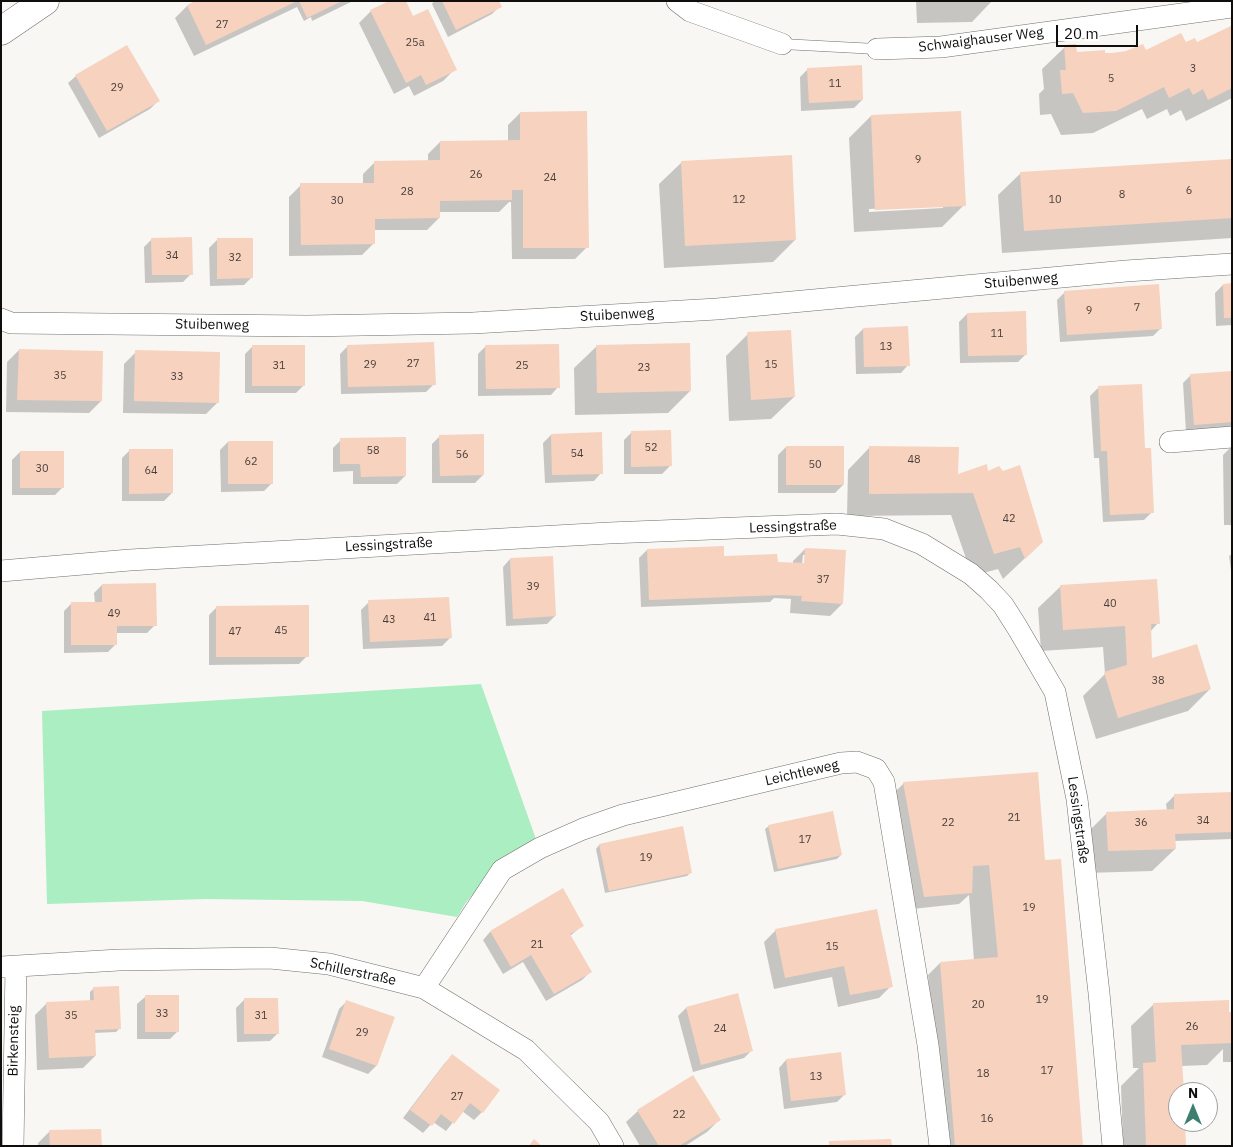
<!DOCTYPE html>
<meta charset="utf-8">
<style>
body{margin:0}
#map{position:relative;width:1233px;height:1147px;overflow:hidden;background:#f9f7f3;font-family:"IBM Plex Sans",sans-serif}
canvas{display:block}
.frame{position:absolute;inset:0;border:2px solid #0f0e0d;pointer-events:none}
.north{position:absolute;left:1168px;top:1082px;width:50px;height:50px;box-sizing:border-box;background:#fff;border:1px solid #9f9f9e;border-radius:50%;rotate:0deg;font-size:14px;font-weight:700;line-height:20px;text-align:center;color:#0f0e0d}
.north::after{content:'';display:block;margin:auto;width:18px;height:22px;background:#3c7f71;clip-path:polygon(50% 0,100% 100%,50% 72%,0 100%)}
.scale{position:absolute;left:1056px;top:25px;width:82px;height:22px;box-sizing:border-box;border:2px solid #0f0e0d;border-top:0;padding-left:6px;font-size:15px;line-height:18px;white-space:nowrap;color:#0f0e0d;-webkit-text-stroke:4px #fff;paint-order:stroke}
</style>
<div id="map">
<canvas width="1233" height="1147"></canvas>
<div class="frame"></div>
<div class="north">N</div>
<div class="scale">20 m</div>
</div>
<script>
const ctx = document.querySelector('canvas').getContext('2d');
ctx.lineJoin = 'round';
function fill(path, color) {
  ctx.fillStyle = color;
  ctx.fill(path, 'evenodd');
}
function poly(rows) {
  const path = new Path2D();
  for (const r of rows) {
    path.moveTo(r[0], r[1]);
    for (let i = 2; i < r.length; i += 2) path.lineTo(r[i], r[i + 1]);
  }
  return path;
}
function strokePath(path, color, width, dash) {
  ctx.strokeStyle = color;
  ctx.lineWidth = width;
  ctx.lineCap = dash ? 'butt' : 'round';
  ctx.setLineDash(dash || []);
  ctx.stroke(path);
}
function label(font, color, halo, rows, align = 'center') {
  ctx.font = font + ' "IBM Plex Sans",sans-serif';
  ctx.lineWidth = 4;
  ctx.setLineDash([]);
  ctx.textBaseline = 'middle';
  ctx.strokeStyle = halo;
  ctx.fillStyle = color;
  for (const [text, x, y, turn = 0] of rows) {
    ctx.save();
    ctx.translate(x, y);
    ctx.rotate((+turn || 0) * Math.PI / 180);
    ctx.textAlign = isNaN(turn) ? turn : align;
    if (halo) ctx.strokeText(text, 0, 0);
    ctx.fillText(text, 0, 0);
    ctx.restore();
  }
}
const green = poly([
 [481,684,537,842,499,867,467,901,457,917,362,901,206,899,47,904,42,711]
]);
const shadow = poly([
 [198,1,353,1,312,21,311,17,304,21,297,7,194,56,175,18,187,6],
 [434,1,498,1,500,6,492,14,448,37,432,4],
 [916,1,992,1,972,22,917,23],
 [371,11,413,18,455,69,443,81,414,96,409,86,394,94,359,23],
 [1230,27,1232,31,1232,98,1186,121,1181,110,1170,116,1167,109,1147,119,1142,109,1093,133,1061,135,1051,114,1040,115,1039,94,1044,89,1042,69,1065,47,1075,53,1104,54,1145,52,1185,44,1196,44],
 [808,69,862,100,854,108,801,111,800,77],
 [76,76,158,101,150,109,99,138,68,83],
 [520,113,587,247,575,259,512,259,511,202,509,202,499,212,439,212,439,218,427,230,374,230,374,243,362,255,289,256,289,197,301,185,363,184,363,174,375,162,428,161,428,154,440,142,508,141,508,125],
 [871,116,964,205,942,227,854,232,849,138],
 [943,206,943,208,869,212,869,209],
 [1232,160,1232,238,1002,253,998,195,1021,173],
 [682,162,795,240,773,262,664,268,659,184],
 [152,239,191,274,183,282,145,283,144,247],
 [217,240,252,277,244,285,210,286,209,248],
 [1232,284,1232,325,1216,326,1215,293,1223,285],
 [1065,292,1161,328,1153,336,1060,342,1057,300],
 [967,314,1026,354,1018,362,960,363,959,322],
 [863,329,908,365,901,373,856,374,855,337],
 [748,334,794,397,771,419,729,421,726,356],
 [253,346,304,385,296,393,245,393,245,354],
 [348,346,434,384,426,392,341,394,340,354],
 [486,346,558,387,551,395,478,396,478,354],
 [597,346,690,391,668,413,575,415,574,368],
 [19,350,101,401,89,413,6,412,7,362],
 [136,352,218,402,206,414,123,413,124,364],
 [1232,372,1232,429,1186,432,1183,383,1191,375],
 [1098,388,1144,450,1152,512,1144,520,1103,522,1099,458,1094,458,1090,396],
 [632,432,670,466,662,474,624,474,624,440],
 [551,435,601,473,594,481,545,483,543,443],
 [440,436,483,475,475,483,432,483,432,444],
 [341,440,405,476,397,484,353,484,353,471,333,472,333,448],
 [228,442,272,483,264,491,221,492,220,450],
 [1232,446,1232,525,1224,525,1223,455],
 [786,447,843,485,835,493,778,493,778,455],
 [870,447,957,476,988,473,1042,542,1003,579,998,569,972,576,951,515,847,516,848,470],
 [129,451,172,493,164,501,122,501,122,458],
 [20,452,63,487,55,495,12,495,12,460],
 [805,549,842,604,830,616,790,613,791,599,774,598,770,602,641,607,639,558,647,550,776,565,793,564,793,561],
 [803,555,805,555,805,564,802,564],
 [1232,554,1232,577,1229,556],
 [510,559,555,616,547,624,506,626,503,567],
 [102,585,155,625,147,633,115,633,116,644,108,652,64,653,64,611,72,603,95,603,94,593],
 [1061,586,1158,623,1150,632,1151,660,1210,689,1188,711,1096,739,1083,696,1105,674,1103,647,1041,651,1038,608],
 [369,602,450,638,442,646,363,649,361,610],
 [217,607,307,656,299,664,209,665,209,615],
 [904,783,1044,861,1082,1146,947,1146,936,1065,928,975,940,963,974,961,969,895,959,904,912,909,892,795],
 [1232,793,1232,839,1174,841,1175,849,1152,871,1086,873,1085,835,1107,813,1167,811,1166,804,1174,796],
 [769,826,841,855,837,859,774,872,765,829],
 [599,845,691,872,687,876,605,893,596,849],
 [583,925,570,936,590,972,582,980,546,1001,523,962,503,974,483,940,490,932],
 [776,930,891,986,879,998,838,1007,832,977,774,989,764,942],
 [94,988,120,1028,116,1032,94,1033,95,1056,83,1068,37,1070,35,1015,47,1003,90,1001,90,992],
 [145,997,178,1031,170,1039,137,1039,137,1004],
 [244,1000,278,1033,270,1041,237,1042,236,1008],
 [347,1001,393,1017,376,1066,368,1074,322,1057,339,1009],
 [1154,1004,1232,1013,1232,1062,1223,1062,1223,1049,1207,1065,1181,1066,1182,1092,1178,1092,1178,1122,1184,1122,1184,1146,1123,1146,1121,1086,1139,1068,1133,1068,1131,1026],
 [686,1008,752,1050,744,1058,693,1072,678,1016],
 [452,1056,482,1112,474,1120,462,1111,446,1131,433,1122,423,1133,403,1118,444,1064],
 [786,1060,845,1094,837,1102,784,1109,779,1068],
 [638,1111,719,1120,707,1132,685,1146,640,1146,626,1122],
 [50,1131,100,1146,38,1146,38,1143]
]);
const building = poly([
 [195,1,297,1,206,45,187,5],
 [299,1,342,1,307,18],
 [389,1,406,1,413,16,428,9,457,70,426,85,421,75,406,83,370,10],
 [442,1,499,1,502,7,456,30],
 [1231,26,1232,88,1208,100,1203,89,1193,95,1189,88,1169,98,1164,87,1116,111,1083,113,1073,93,1062,94,1060,70,1066,70,1064,45,1076,44,1077,52,1105,50,1105,53,1112,53,1126,51,1143,44,1146,50,1181,33,1186,42,1195,38,1197,42],
 [127,45,160,101,107,131,75,75],
 [862,65,863,100,809,103,807,68],
 [587,111,589,248,523,248,523,190,512,190,512,200,440,201,440,218,375,219,375,244,301,245,300,183,374,183,374,161,440,160,440,141,520,140,520,112],
 [961,111,966,206,875,210,871,115],
 [792,155,796,240,685,246,681,161],
 [1232,159,1232,218,1024,231,1020,172],
 [192,237,193,275,152,275,151,238],
 [217,238,253,238,253,278,217,279],
 [1232,283,1232,318,1224,318,1223,284],
 [1159,284,1162,329,1067,335,1064,291],
 [1026,311,1027,355,968,356,967,313],
 [908,326,910,366,864,367,863,328],
 [791,330,795,397,751,400,747,332],
 [434,342,436,385,348,387,347,345],
 [690,343,691,391,597,393,596,345],
 [559,344,560,388,486,389,485,345],
 [252,345,305,345,305,386,252,386],
 [19,349,103,351,102,401,17,400],
 [135,350,220,352,219,403,134,401],
 [1232,371,1232,422,1194,425,1190,374],
 [1142,384,1145,448,1151,448,1154,513,1110,515,1107,451,1101,451,1098,386],
 [671,430,672,466,631,467,631,431],
 [602,432,603,474,552,475,551,434],
 [484,434,484,475,440,476,439,435],
 [406,437,406,476,361,477,360,464,340,464,340,438],
 [228,441,273,441,273,484,228,484],
 [786,446,844,446,844,485,786,485],
 [869,446,959,447,958,474,987,464,988,471,999,466,1003,471,1020,465,1043,542,1025,559,1020,547,994,554,973,493,869,494],
 [129,449,173,449,173,493,129,494],
 [20,451,64,451,64,488,20,488],
 [724,546,724,556,777,554,778,562,804,563,805,548,846,550,843,604,801,601,802,596,779,595,649,600,647,549],
 [553,556,556,616,513,619,510,558],
 [1157,579,1160,624,1151,624,1152,658,1197,644,1211,689,1118,718,1104,672,1127,665,1125,626,1063,630,1060,585],
 [156,583,157,626,117,626,117,645,71,645,71,602,102,602,102,584],
 [449,597,452,638,370,642,368,600],
 [309,605,309,657,216,657,216,606],
 [1038,772,1045,860,1061,859,1083,1146,955,1146,940,962,998,957,989,865,973,866,972,893,924,897,903,782],
 [1232,792,1232,832,1175,834,1176,849,1108,851,1106,812,1174,809,1174,794],
 [833,811,842,855,778,869,768,825],
 [683,826,692,873,609,891,599,844],
 [563,888,584,926,570,934,592,972,554,994,531,955,511,967,490,931],
 [877,909,893,987,850,995,844,966,785,978,775,929],
 [119,986,121,1029,95,1030,96,1056,49,1058,46,1002,94,1000,93,987],
 [738,993,753,1051,701,1065,686,1007],
 [145,995,179,995,179,1032,145,1032],
 [244,998,278,998,279,1034,244,1034],
 [346,1000,395,1017,377,1066,329,1049],
 [1229,1000,1229,1012,1232,1012,1232,1043,1181,1045,1184,1092,1178,1092,1178,1122,1185,1122,1186,1146,1146,1146,1143,1063,1156,1062,1153,1003],
 [841,1052,846,1095,791,1101,786,1059],
 [452,1054,500,1090,483,1113,470,1103,454,1124,441,1114,432,1126,410,1110],
 [693,1075,721,1120,679,1146,659,1146,637,1110],
 [101,1129,102,1146,50,1146,49,1130],
 [534,1139,542,1146,529,1146],
 [891,1139,892,1146,829,1146,829,1141]
]);
const lane = poly([
 [782,44,877,49]
]);
const street = poly([
 [677,1,690,11,782,44],
 [877,49,941,47,1232,7],
 [1,319,11,323,307,326,473,323,717,309,1126,271,1232,264],
 [1170,442,1232,437],
 [1,571,130,560,609,533,837,524,884,529,922,544,971,574,989,590,1003,605,1017,627,1055,692,1077,799,1099,993,1113,1146],
 [1,967,119,960,270,958,329,964,424,988,526,1050,599,1122,613,1146],
 [424,988,502,870,540,848,583,829,623,815,841,763,857,762,876,769,884,782,928,1045,940,1146],
 [13,1146,16,967]
]);
const secondary = poly([
 [1,31,45,1]
]);
const numberNames = [
 ["27",222,25],
 ["25a",415,43],
 ["3",1193,69],
 ["5",1111,79],
 ["11",835,84],
 ["29",117,88],
 ["9",918,160],
 ["26",476,175],
 ["24",550,178],
 ["6",1189,191],
 ["28",407,192],
 ["8",1122,195],
 ["12",739,200],
 ["10",1055,200],
 ["30",337,201],
 ["34",172,256],
 ["32",235,258],
 ["7",1137,308],
 ["9",1089,311],
 ["11",997,334],
 ["13",886,347],
 ["27",413,364],
 ["29",370,365],
 ["15",771,365],
 ["31",279,366],
 ["25",522,366],
 ["23",644,368],
 ["35",60,376],
 ["33",177,377],
 ["52",651,448],
 ["58",373,451],
 ["54",577,454],
 ["56",462,455],
 ["48",914,460],
 ["62",251,462],
 ["50",815,465],
 ["30",42,469],
 ["64",151,471],
 ["42",1009,519],
 ["37",823,580],
 ["39",533,587],
 ["40",1110,604],
 ["49",114,614],
 ["41",430,618],
 ["43",389,620],
 ["45",281,631],
 ["47",235,632],
 ["38",1158,681],
 ["21",1014,818],
 ["34",1203,821],
 ["22",948,823],
 ["36",1141,823],
 ["17",805,840],
 ["19",646,858],
 ["19",1029,908],
 ["21",537,945],
 ["15",832,947],
 ["19",1042,1000],
 ["20",978,1005],
 ["33",162,1014],
 ["35",71,1016],
 ["31",261,1016],
 ["26",1192,1027],
 ["24",720,1029],
 ["29",362,1033],
 ["17",1047,1071],
 ["18",983,1074],
 ["13",816,1077],
 ["27",457,1097],
 ["22",679,1115],
 ["16",987,1119]
];
const streetNames = [
 ["Schwaighauser Weg",981,40,-7],
 ["Stuibenweg",1021,281,-5],
 ["Stuibenweg",617,315,-3],
 ["Stuibenweg",212,325,1],
 ["Lessingstraße",793,527,-2],
 ["Lessingstraße",389,545,-3],
 ["Leichtleweg",802,773,-13],
 ["Lessingstraße",1078,820,82],
 ["Schillerstraße",353,972,12],
 ["Birkensteig",14,1041,-89]
];
fill(green, '#aaeec2');
fill(shadow, '#0003');
fill(building, '#f7d2bf');
strokePath(lane, '#706e6b', 11);
strokePath(street, '#706e6b', 22);
strokePath(secondary, '#706e6b', 29);
strokePath(lane, '#fff', 10);
strokePath(street, '#fff', 21);
strokePath(secondary, '#fff', 28);
label('11px', '#493f3a', null, numberNames);
label('14px', '#0f0e0d', '#fff', streetNames);
</script>
